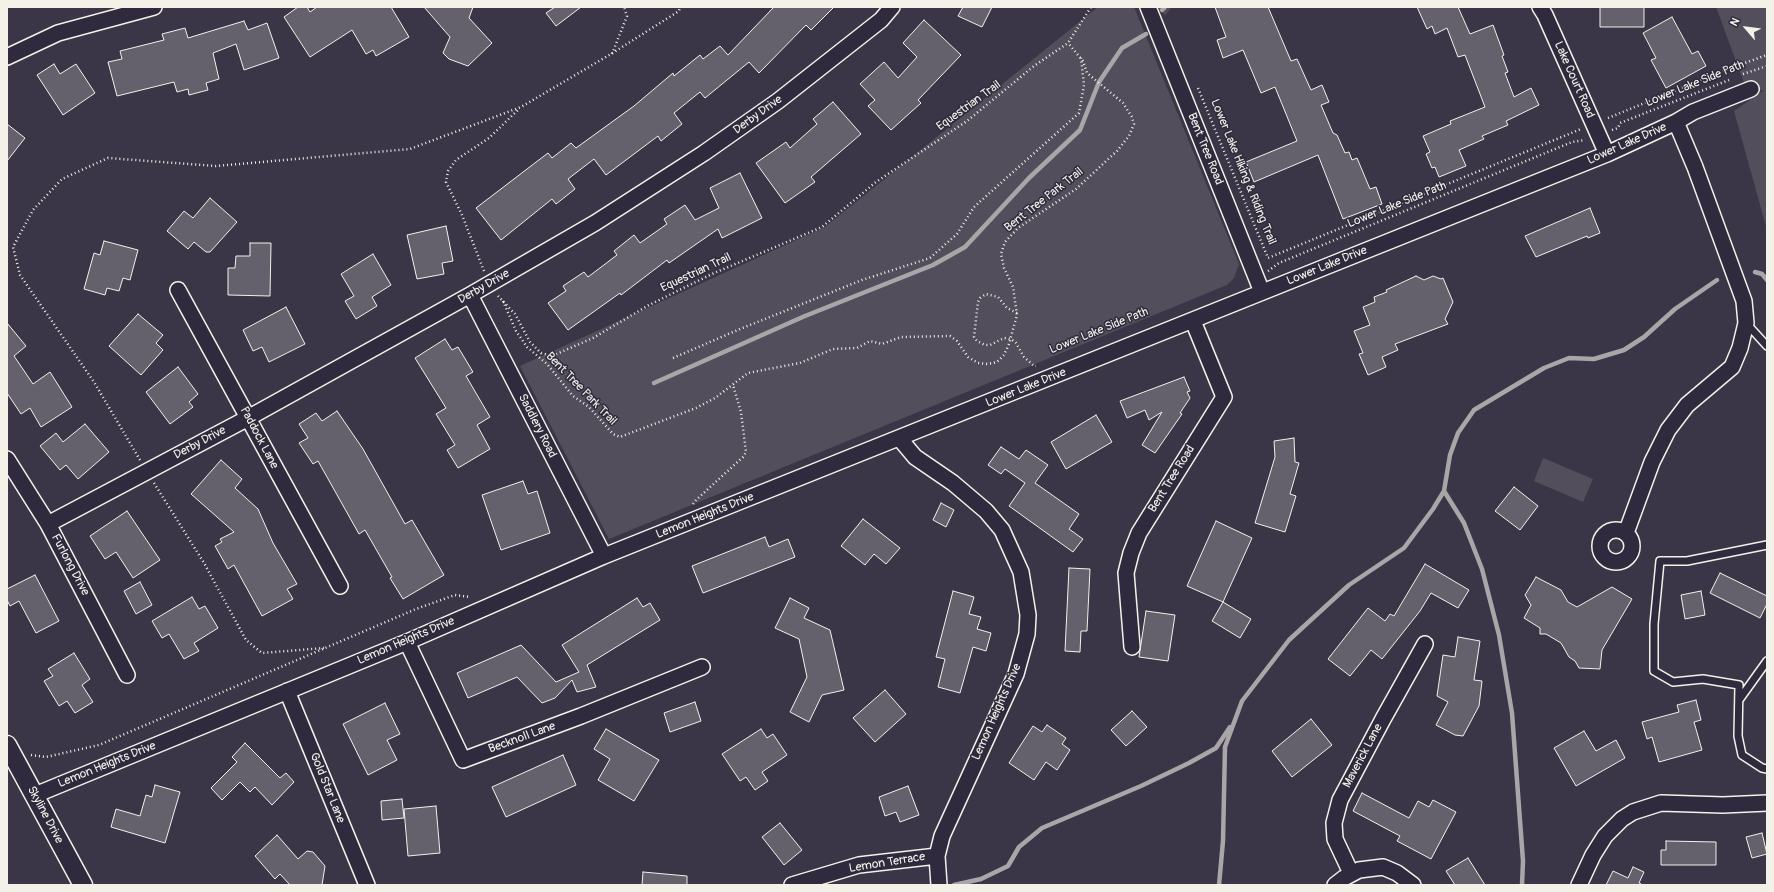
<!DOCTYPE html>
<style>
body{margin:0}
#map{position:relative;width:1774px;height:892px;overflow:hidden;background:#3b3647;font-family:Pangolin,sans-serif}
canvas{display:block}
.frame{position:absolute;inset:0;border:8px solid #f4f1e8;pointer-events:none}
.north{position:absolute;left:1726px;top:8px;width:40px;height:40px;-webkit-text-stroke:3px #2f2a3d;paint-order:stroke;rotate:298deg;font-size:11px;font-weight:700;line-height:16px;text-align:center;color:#f4f1e8}
.north::after{content:'';display:block;margin:auto;width:14px;height:18px;background:#f4f1e8;clip-path:polygon(50% 0,100% 100%,50% 72%,0 100%)}
</style>
<div id="map">
<canvas width="1774" height="892"></canvas>
<div class="frame"></div>
<div class="north">N</div>
</div>
<script>
const ctx = document.querySelector('canvas').getContext('2d');
ctx.lineJoin = 'round';
function fill(path, color) {
  ctx.fillStyle = color;
  ctx.fill(path, 'evenodd');
}
function poly(rows) {
  const path = new Path2D();
  for (const r of rows) {
    if (r.length === 3) {
      path.moveTo(r[0] + r[2], r[1]);
      path.arc(r[0], r[1], r[2], 0, 2 * Math.PI);
      continue;
    }
    path.moveTo(r[0], r[1]);
    for (let i = 2; i < r.length; i += 2) path.lineTo(r[i], r[i + 1]);
  }
  return path;
}
function strokePath(path, color, width, dash) {
  ctx.strokeStyle = color;
  ctx.lineWidth = width;
  ctx.lineCap = dash ? 'butt' : 'round';
  ctx.setLineDash(dash || []);
  ctx.stroke(path);
}
function label(font, color, halo, rows, align = 'center') {
  ctx.font = font + ' Pangolin,sans-serif';
  ctx.lineWidth = 3;
  ctx.setLineDash([]);
  ctx.textBaseline = 'middle';
  ctx.strokeStyle = halo;
  ctx.fillStyle = color;
  for (const [text, x, y, turn = 0] of rows) {
    ctx.save();
    ctx.translate(x, y);
    ctx.rotate((+turn || 0) * Math.PI / 180);
    ctx.textAlign = isNaN(turn) ? turn : align;
    if (halo) ctx.strokeText(text, 0, 0);
    ctx.fillText(text, 0, 0);
    ctx.restore();
  }
}
const green = poly([
 [1098,7,1134,7,1239,264,1234,278,1227,285,609,539,520,366,825,227],
 [1157,7,1172,7,1165,15],
 [1716,7,1767,7,1767,230,1734,111,1764,90,1747,91],
 [1543,458,1593,479,1583,502,1534,481]
]);
const stream = poly([
 [1162,10,1165,7],
 [1755,272,1762,274,1767,280],
 [654,383,805,316,933,265,965,247,1029,178,1080,130,1099,82,1122,48,1146,34],
 [1444,491,1464,523,1482,569,1499,635,1512,713,1523,861,1522,885],
 [954,885,981,879,1008,866,1019,847,1042,828,1141,786,1189,763,1216,748,1230,727],
 [1219,885,1223,841,1225,747,1242,701,1289,640,1349,585,1404,548,1433,509,1444,491,1450,455,1458,433,1474,410,1544,368,1569,358,1594,359,1624,350,1644,337,1675,309,1717,280]
]);
const building = poly([
 [298,7,307,7,310,12,317,7,391,7,409,37,376,56,373,50,366,54,352,30,310,57,284,17,298,7],
 [424,7,473,7,469,18,492,43,468,66,449,59,443,53,450,37,424,7],
 [555,7,581,7,556,26,546,13,555,7],
 [774,7,834,7,811,30,806,25,759,73,749,62,705,98,700,92,674,113,682,124,661,141,658,136,606,175,594,159,568,179,575,189,556,204,552,199,501,240,476,208,548,153,552,158,571,143,576,148,634,106,673,73,674,76,700,55,703,59,720,46,728,55,774,7],
 [963,7,992,7,982,27,958,16,963,7],
 [1215,7,1268,7,1291,61,1297,59,1311,90,1322,85,1329,102,1321,105,1333,133,1337,135,1345,153,1349,152,1352,160,1357,158,1370,189,1376,187,1382,204,1343,219,1318,155,1254,182,1246,162,1297,141,1275,87,1261,93,1243,50,1223,58,1217,40,1226,37,1215,7],
 [1417,7,1458,7,1470,34,1493,25,1504,55,1502,56,1508,72,1505,73,1514,97,1531,88,1539,105,1506,121,1508,125,1482,136,1484,139,1459,150,1466,166,1439,177,1435,167,1432,168,1426,154,1430,152,1423,136,1451,124,1450,121,1485,107,1465,55,1458,57,1447,28,1435,34,1432,26,1427,29,1417,7],
 [1600,7,1644,7,1644,27,1600,27,1600,7],
 [1672,17,1692,54,1698,51,1706,66,1666,88,1651,60,1656,58,1643,33,1672,17],
 [924,20,961,55,918,100,921,103,891,130,868,106,875,100,860,84,884,62,898,78,917,57,903,43,924,20],
 [244,21,248,30,267,23,279,58,244,70,236,44,213,53,219,79,206,83,208,90,189,95,188,89,177,92,174,82,117,96,108,62,122,59,120,51,164,40,162,34,185,28,188,38,244,21],
 [54,64,60,74,76,64,95,93,63,115,37,75,54,64],
 [833,102,861,134,811,177,815,182,785,203,756,163,786,142,790,148,817,124,813,119,833,102],
 [7,124,25,138,7,161,7,124],
 [740,173,762,218,722,238,718,229,669,263,667,260,621,295,620,293,568,330,548,303,566,291,563,286,584,272,588,277,617,255,614,251,634,235,640,243,667,224,664,219,685,205,695,220,719,208,710,188,740,173],
 [210,198,237,222,210,252,206,252,194,242,188,249,167,231,184,211,193,218,210,198],
 [1590,208,1600,233,1588,238,1587,236,1536,257,1525,236,1590,208],
 [446,226,453,261,442,263,444,274,417,279,407,235,446,226],
 [104,241,138,250,130,280,123,278,119,291,107,288,105,295,84,289,94,253,100,255,104,241],
 [250,243,271,243,270,296,228,295,228,268,235,268,236,256,250,256,250,243],
 [373,254,391,285,372,297,377,306,356,319,345,301,354,296,341,274,373,254],
 [1416,276,1424,280,1433,276,1441,279,1443,278,1453,302,1445,319,1448,324,1395,344,1398,350,1382,357,1386,367,1368,375,1359,354,1363,353,1354,331,1370,325,1363,307,1375,302,1374,297,1387,292,1386,290,1416,276],
 [286,307,305,344,269,362,262,347,253,351,243,330,286,307],
 [138,314,163,335,156,343,163,350,141,375,109,346,138,314],
 [7,323,26,346,14,356,33,384,50,372,72,407,41,427,30,408,21,414,7,393,7,323],
 [445,339,452,350,458,347,473,372,466,376,490,417,477,425,490,449,458,468,447,450,455,445,436,414,446,408,415,358,445,339],
 [178,367,198,394,189,402,193,407,170,424,146,392,178,367],
 [1184,377,1190,391,1187,392,1190,398,1180,413,1182,414,1155,453,1142,445,1162,412,1149,420,1145,410,1127,418,1120,401,1184,377],
 [337,411,363,449,405,524,412,520,444,575,403,599,390,578,392,577,365,530,359,534,318,461,313,464,299,443,308,438,299,424,316,413,322,421,337,411],
 [1096,415,1112,442,1066,469,1051,442,1096,415],
 [85,424,109,452,78,479,66,465,60,470,40,446,56,433,63,442,85,424],
 [1294,438,1295,462,1299,463,1290,494,1296,496,1285,532,1255,523,1275,457,1274,441,1294,438],
 [1001,447,1019,459,1026,450,1048,465,1035,483,1079,514,1069,529,1083,539,1073,552,1009,506,1025,483,1005,469,1001,474,988,465,1001,447],
 [221,460,242,479,235,488,258,509,273,543,297,584,287,589,293,599,262,616,234,565,228,569,215,546,222,542,220,539,234,532,191,494,221,460],
 [523,481,528,494,537,491,550,533,501,550,482,495,523,481],
 [1514,487,1538,506,1520,530,1495,511,1514,487],
 [941,503,954,510,946,527,933,520,941,503],
 [127,511,160,560,133,578,116,552,105,559,90,536,127,511],
 [863,519,900,548,886,564,874,554,865,565,841,546,863,519],
 [1216,521,1252,538,1223,602,1187,586,1216,521],
 [765,537,769,547,788,539,795,557,703,593,692,566,765,537],
 [1425,564,1469,590,1458,608,1431,593,1420,611,1382,659,1371,650,1350,676,1328,659,1368,608,1385,621,1390,614,1394,616,1425,564],
 [1069,568,1090,569,1087,631,1081,631,1080,652,1065,651,1069,568],
 [1720,573,1767,596,1767,604,1760,618,1710,593,1720,573],
 [35,575,59,621,36,633,19,601,10,606,7,600,7,589,35,575],
 [1536,577,1561,590,1568,602,1577,607,1612,587,1632,599,1602,650,1600,669,1579,668,1575,661,1569,657,1561,643,1546,634,1540,634,1540,628,1524,618,1531,605,1525,595,1536,577],
 [140,582,152,605,136,614,124,591,140,582],
 [953,591,974,597,969,614,981,617,977,629,991,633,986,651,973,647,960,693,938,687,945,659,936,657,953,591],
 [1701,591,1705,615,1685,619,1681,595,1701,591],
 [192,597,199,609,205,606,218,628,194,643,199,651,184,659,169,634,162,638,152,621,192,597],
 [637,598,643,607,650,603,660,620,587,665,596,687,577,692,572,680,555,698,542,703,517,677,468,698,457,673,521,645,556,682,579,672,562,645,637,598],
 [790,598,809,608,804,618,830,630,844,690,822,695,809,722,790,712,807,677,799,639,775,628,790,598],
 [1223,602,1251,619,1240,638,1212,621,1223,602],
 [1146,611,1175,615,1168,661,1139,657,1146,611],
 [1458,637,1480,641,1474,680,1482,681,1479,706,1463,736,1455,735,1436,725,1448,702,1437,696,1443,655,1455,657,1458,637],
 [74,653,90,679,82,685,93,702,75,713,67,701,59,706,44,681,53,676,48,669,74,653],
 [885,690,906,714,875,742,853,718,885,690],
 [1696,700,1701,720,1694,722,1702,750,1659,762,1652,737,1647,739,1642,722,1679,712,1677,705,1696,700],
 [695,702,701,721,670,732,664,713,695,702],
 [385,703,400,734,387,740,397,760,368,775,343,724,385,703],
 [1132,711,1147,727,1126,746,1111,730,1132,711],
 [1311,719,1332,745,1292,777,1272,751,1311,719],
 [1047,725,1066,738,1062,744,1070,750,1057,770,1046,762,1034,780,1009,763,1033,726,1042,732,1047,725],
 [606,729,659,760,634,801,598,780,610,759,594,749,606,729],
 [761,729,767,738,773,734,787,755,762,772,768,781,755,790,746,777,740,781,722,754,761,729],
 [1584,731,1596,751,1616,740,1625,758,1576,786,1554,748,1584,731],
 [245,743,280,778,286,773,294,782,272,805,255,787,250,792,240,782,222,800,211,788,237,762,232,757,245,743],
 [563,755,576,785,506,817,492,787,563,755],
 [155,785,180,792,165,843,111,827,116,809,140,816,146,795,152,797,155,785],
 [908,786,919,815,900,822,896,812,885,816,879,797,908,786],
 [1362,793,1409,818,1418,801,1429,807,1433,800,1456,812,1431,859,1397,841,1400,836,1353,811,1362,793],
 [402,799,404,818,382,820,381,801,402,799],
 [436,806,440,853,408,856,404,809,436,806],
 [780,823,802,850,784,865,762,837,780,823],
 [1762,833,1767,854,1752,858,1746,837,1762,833],
 [277,835,298,859,307,851,313,852,325,866,322,885,290,885,280,874,275,879,255,856,277,835],
 [1666,841,1716,842,1716,865,1661,865,1661,850,1666,850,1666,841],
 [1468,858,1485,885,1455,885,1446,871,1468,858],
 [1633,867,1644,872,1639,883,1643,885,1606,885,1613,871,1628,878,1633,867],
 [643,872,687,876,687,885,642,885,643,872]
]);
const path = poly([
 [612,54,627,16,624,7],
 [1743,74,1767,66],
 [1198,88,1268,258,1581,129],
 [1608,118,1728,69,1767,55],
 [1612,130,1618,128,1620,123,1729,80],
 [484,271,462,215,446,182,448,171,456,160,489,138,519,109],
 [1268,271,1279,263,1572,142,1585,140],
 [498,296,515,314,530,342,541,353,552,356,593,338,649,305,712,274,822,227,876,182,967,121,1034,66,1068,43,1091,7],
 [503,301,516,331,527,347,547,364,573,396,589,407,613,434,620,437,696,408,715,398,748,373,800,363,833,349,857,348,870,341,882,344,901,337,950,336,957,341,968,357,978,363,988,364,997,362,1004,355,1009,344,1017,315,1013,287,1004,268,1001,254,1005,242,1018,228,1076,189,1117,151,1129,136,1134,124,1132,117,1123,103,1087,73,1083,61,1068,43],
 [1017,313,1007,308,998,297,986,294,980,298,978,302,974,337,977,341,985,345,990,345,1004,338,1011,339,1016,343,1024,357,1034,366,1036,366],
 [673,358,740,329,862,280,930,258,957,234,974,207,1079,113,1084,85,1081,58],
 [140,460,94,382,20,275,13,247,33,210,62,179,108,158,216,166,410,149,521,107,611,54,679,11,680,7],
 [154,483,204,563,246,640,262,653,324,648],
 [693,504,696,500,743,457,746,452,741,412,733,385],
 [31,755,46,757,99,745,416,609,455,595,470,597]
]);
const service = poly([
 [1746,323,1767,346],
 [1767,545,1687,561,1660,561,1654,624,1654,671,1673,682,1703,679,1739,685,1738,736,1742,755,1762,768,1767,769],
 [1739,700,1767,661]
]);
const minor = poly([
 [1148,7,1262,292],
 [1540,7,1545,15,1607,154],
 [7,57,58,33,154,7],
 [178,290,340,586],
 [470,295,604,556],
 [900,439,915,457,953,483,986,511,1002,530,1021,572,1028,615,1027,634,1016,674,942,836,937,856,939,885],
 [7,459,48,524,127,675],
 [48,524,248,418,470,295,595,223,704,153,778,101,881,20,892,7],
 [1616,546,16],
 [1626,533,1652,462,1668,430,1687,405,1732,367,1740,348,1746,323,1744,301,1695,167,1676,122],
 [407,642,463,760,581,716,702,667],
 [1132,647,1126,573,1131,553,1139,533,1224,397,1193,321],
 [287,691,367,885],
 [35,795,407,642,604,556,1607,154,1676,122,1693,112,1751,89],
 [1351,873,1335,839,1334,823,1340,800,1383,719,1425,644],
 [792,885,859,865,937,856],
 [1335,885,1344,878,1359,870,1383,867,1397,873,1413,885],
 [1579,885,1593,855,1605,836,1622,819,1633,812,1661,803,1723,805,1767,803]
]);
const tertiary = poly([
 [7,745,83,885]
]);
const streetNames = [
 ["Lake Court Road",1574,80,66],
 ["Lower Lake Side Path",1695,84,-22],
 ["Equestrian Trail",969,106,-36],
 ["Derby Drive",758,115,-36],
 ["Lower Lake Drive",1627,144,-24],
 ["Bent Tree Road",1205,149,68],
 ["Lower Lake Hiking & Riding Trail",1243,172,68],
 ["Bent Tree Park Trail",1044,200,-38],
 ["Lower Lake Side Path",1397,205,-22],
 ["Lower Lake Drive",1327,266,-22],
 ["Equestrian Trail",696,273,-25],
 ["Derby Drive",484,287,-30],
 ["Lower Lake Side Path",1099,331,-22],
 ["Lower Lake Drive",1026,388,-22],
 ["Bent Tree Park Trail",581,389,46],
 ["Saddlery Road",537,426,63],
 ["Paddock Lane",259,438,62],
 ["Derby Drive",200,443,-28],
 ["Bent Tree Road",1172,479,-58],
 ["Lemon Heights Drive",705,516,-22],
 ["Furlong Drive",70,565,62],
 ["Lemon Heights Drive",406,641,-23],
 ["Lemon Heights Drive",997,712,-66],
 ["Becknoll Lane",522,738,-20],
 ["Maverick Lane",1363,756,-62],
 ["Lemon Heights Drive",107,765,-22],
 ["Gold Star Lane",327,788,68],
 ["Skyline Drive",45,815,62],
 ["Lemon Terrace",887,863,-9]
];
fill(green, '#534e5c');
strokePath(stream, '#aaa6a7', 4.5);
fill(building, '#65616c');
strokePath(building, '#f4f1e8', 1);
strokePath(service, '#f4f1e8', 10);
strokePath(minor, '#f4f1e8', 18);
strokePath(tertiary, '#f4f1e8', 21);
strokePath(path, '#f4f1e8', 2.5, [1, 3]);
strokePath(service, '#2f2a3d', 7);
strokePath(minor, '#2f2a3d', 15);
strokePath(tertiary, '#2f2a3d', 18);
label('12px', '#f4f1e8', '#2f2a3d', streetNames);
</script>
